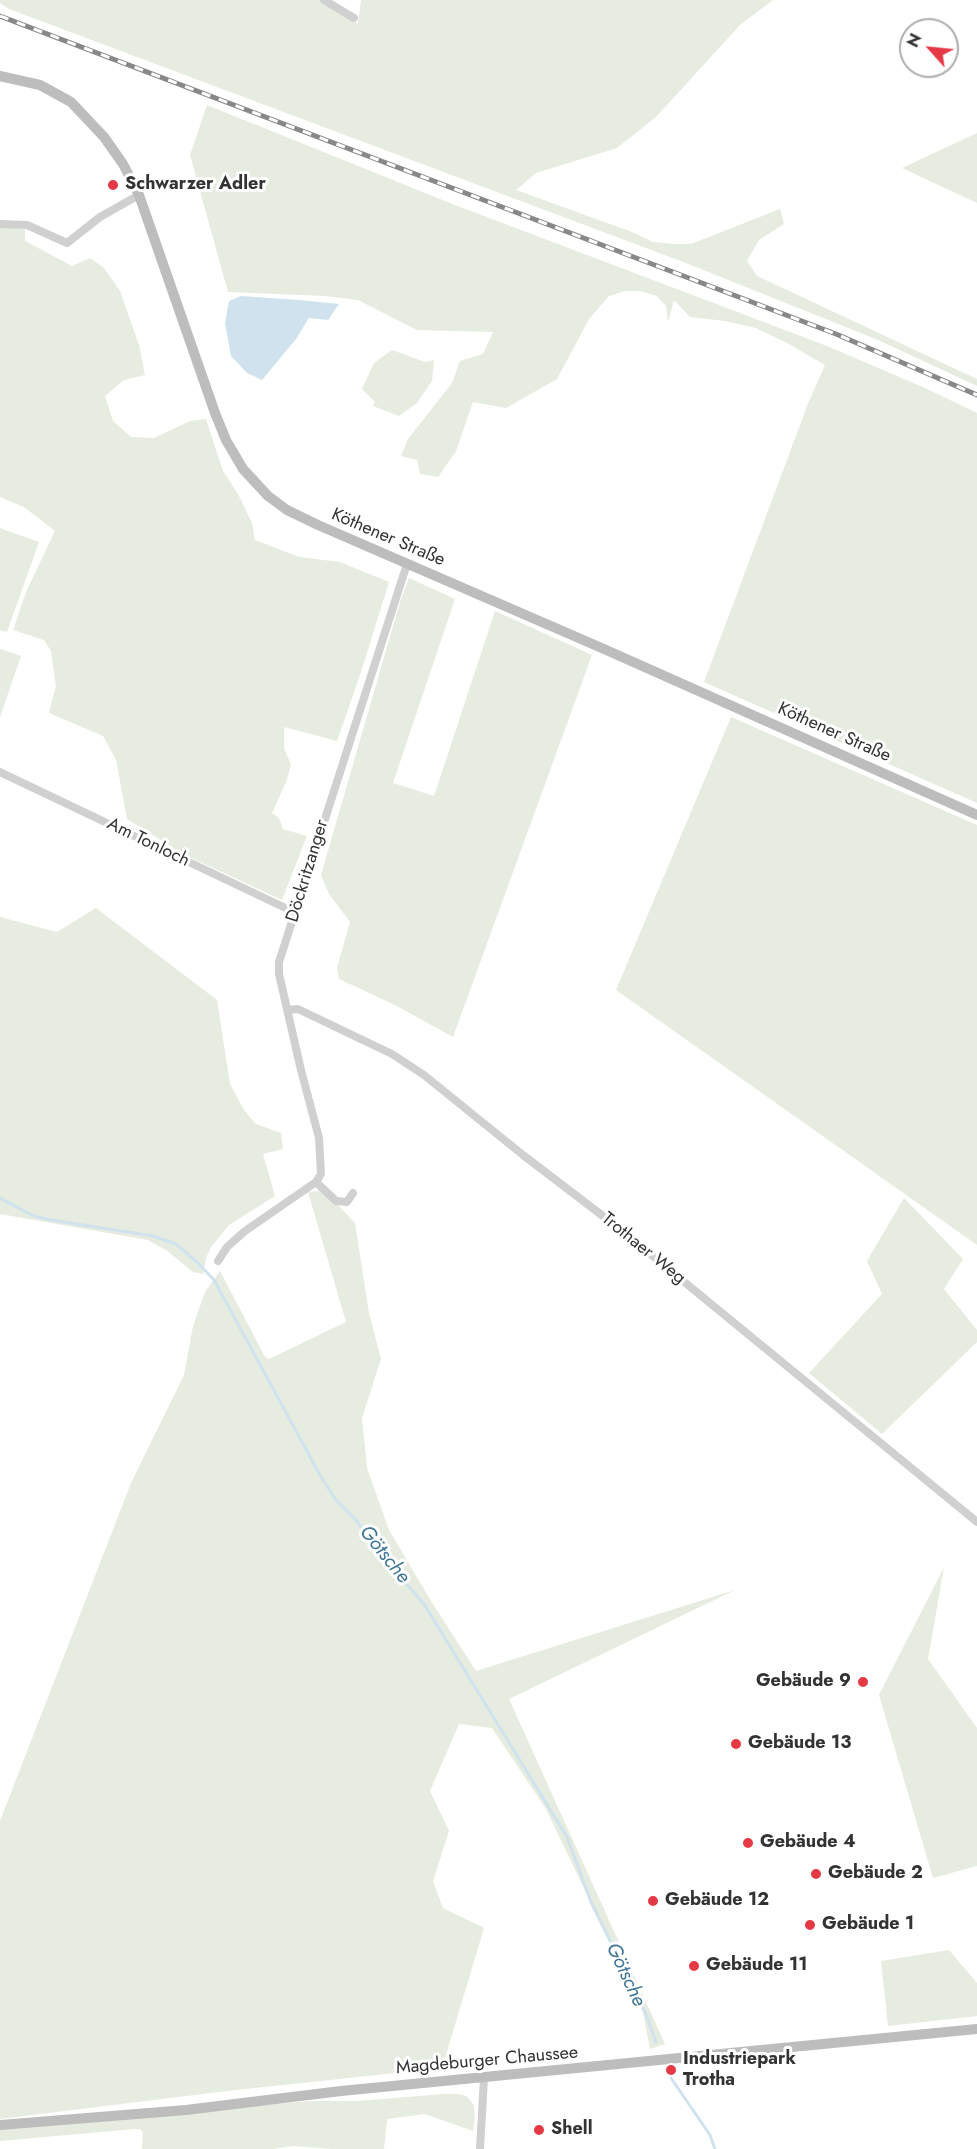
<!DOCTYPE html>
<meta charset="utf-8">
<style>
body{margin:0}
#map{position:relative;width:977px;height:2149px;overflow:hidden;background:#fff;font-family:Jost,sans-serif}
canvas{display:block}
.north{position:absolute;left:899px;top:18px;width:60px;height:60px;box-sizing:border-box;background:#fff;border:2px solid #adadad;border-radius:50%;rotate:297deg;font-size:16px;font-weight:700;line-height:24px;text-align:center;color:#333}
.north::after{content:'';display:block;margin:auto;width:21px;height:27px;background:#e63946;clip-path:polygon(50% 0,100% 100%,50% 72%,0 100%)}
</style>
<div id="map">
<canvas width="977" height="2149"></canvas>
<div class="north">N</div>
</div>
<script>
const ctx = document.querySelector('canvas').getContext('2d');
ctx.lineJoin = 'round';
function fill(path, color) {
  ctx.fillStyle = color;
  ctx.fill(path, 'evenodd');
}
function poly(rows) {
  const path = new Path2D();
  for (const r of rows) {
    path.moveTo(r[0], r[1]);
    for (let i = 2; i < r.length; i += 2) path.lineTo(r[i], r[i + 1]);
  }
  return path;
}
function strokePath(path, color, width, dash) {
  ctx.strokeStyle = color;
  ctx.lineWidth = width;
  ctx.lineCap = dash ? 'butt' : 'round';
  ctx.setLineDash(dash || []);
  ctx.stroke(path);
}
function label(font, color, halo, rows, align = 'center') {
  ctx.font = font + ' Jost,sans-serif';
  ctx.lineWidth = 6;
  ctx.setLineDash([]);
  ctx.textBaseline = 'middle';
  ctx.strokeStyle = halo;
  ctx.fillStyle = color;
  for (const [text, x, y, turn = 0] of rows) {
    ctx.save();
    ctx.translate(x, y);
    ctx.rotate((+turn || 0) * Math.PI / 180);
    ctx.textAlign = isNaN(turn) ? turn : align;
    if (halo) ctx.strokeText(text, 0, 0);
    ctx.fillText(text, 0, 0);
    ctx.restore();
  }
}
const green = poly([
 [0,0,319,0,358,24,361,0,773,0,740,25,656,117,617,148,536,173,516,190,632,232,653,242,674,244,691,244,780,209,784,224,759,240,747,261,757,276,977,379,977,386,878,340,686,263,9,9,0,3],
 [207,105,455,205,827,346,925,388,977,413,977,803,704,682,809,401,825,365,787,343,756,328,725,321,690,317,674,300,668,322,666,306,657,296,640,291,625,291,609,296,589,319,557,379,506,408,473,402,456,451,438,477,420,474,417,460,401,456,408,439,452,383,460,361,483,354,493,332,417,330,358,300,325,296,228,292,190,155],
 [977,133,977,203,902,168],
 [0,227,25,227,25,241,72,266,90,258,104,268,120,291,139,345,145,375,124,380,105,396,113,421,131,437,154,438,190,421,206,419,223,471,239,496,252,523,255,540,299,557,340,562,389,582,361,672,337,741,284,727,284,748,291,765,286,782,272,813,279,818,283,829,307,836,282,900,183,854,127,819,116,760,103,736,49,713,56,686,51,651,44,640,13,630,26,592,55,531,24,507,0,497],
 [392,350,425,362,434,360,432,381,417,403,399,416,373,406,375,402,362,389,374,363],
 [0,528,39,542,7,632,0,630],
 [409,578,455,599,393,783,434,796,495,611,592,655,453,1037,393,1004,339,979,337,968,350,922,329,894,321,875,400,602],
 [0,649,21,656,0,717],
 [731,717,977,825,977,1245,616,990],
 [96,908,217,1000,230,1084,244,1110,256,1124,281,1133,283,1149,263,1154,275,1196,229,1225,211,1247,206,1258,203,1274,193,1272,166,1250,148,1240,0,1214,0,917,57,932],
 [319,1191,338,1205,355,1223,369,1313,381,1359,362,1418,367,1468,389,1530,431,1601,476,1671,735,1590,509,1699,665,2044,650,2049,643,2012,546,1809,492,1728,459,1724,430,1791,449,1831,433,1881,443,1908,484,1928,442,2068,227,2091,0,2119,0,1821,131,1483,184,1375,193,1326,205,1292,220,1271,265,1357,269,1359,346,1322,308,1192],
 [904,1198,963,1259,944,1289,977,1330,977,1342,882,1434,809,1373,882,1294,867,1261],
 [944,1567,928,1659,977,1728,977,1866,933,1878,879,1695],
 [949,1950,977,1983,977,2016,888,2026,881,1961],
 [444,2094,459,2094,466,2096,471,2101,474,2106,475,2118,473,2131,425,2114,387,2119,384,2149,332,2149,293,2146,273,2149,142,2149,143,2132,140,2129,135,2129,0,2141,0,2129,310,2101,357,2101]
]);
const water = poly([
 [241,296,299,300,339,304,328,320,309,318,296,339,262,380,247,373,231,356,225,323,229,301]
]);
const stream = poly([
 [0,1198,34,1216,51,1220,153,1236,176,1244,197,1262,214,1280,321,1477,336,1500,356,1520,381,1555,424,1604,567,1837,591,1902,645,2012,656,2042],
 [671,2078,710,2135,715,2149]
]);
const minor = poly([
 [324,0,354,18],
 [0,224,27,225,67,243,100,217,139,195],
 [0,772,296,913],
 [288,1010,298,1009,392,1054,424,1075,523,1155,616,1226,977,1522],
 [353,1193,347,1202,336,1201,316,1182,321,1174,319,1138,301,1070,279,974,279,962,407,564],
 [218,1261,227,1247,245,1231,316,1182],
 [480,2149,484,2078]
]);
const secondary = poly([
 [0,76,40,85,71,102,104,137,123,164,139,195,215,413,226,440,243,469,268,496,287,510,318,525,604,649,977,815],
 [0,2125,186,2110,341,2091,977,2029]
]);
const rail = poly([
 [0,16,836,334,977,395]
]);
const markers = [
 [113,185,6,"#e63946"],
 [863,1682,6,"#e63946"],
 [736,1744,6,"#e63946"],
 [748,1843,6,"#e63946"],
 [816,1874,6,"#e63946"],
 [653,1901,6,"#e63946"],
 [810,1925,6,"#e63946"],
 [694,1966,6,"#e63946"],
 [671,2070,6,"#e63946"],
 [539,2130,6,"#e63946"]
];
const poiNames = [
 ["Schwarzer Adler",125,185],
 ["Gebäude 9",851,1682,"right"],
 ["Gebäude 13",748,1744],
 ["Gebäude 4",760,1843],
 ["Gebäude 2",828,1874],
 ["Gebäude 12",665,1901],
 ["Gebäude 1",822,1925],
 ["Gebäude 11",706,1966],
 ["Industriepark",683,2060],
 ["Trotha",683,2081],
 ["Shell",551,2130]
];
const streetNames = [
 ["Köthener Straße",388,538,23],
 ["Köthener Straße",834,733,24],
 ["Am Tonloch",148,843,26],
 ["Döckritzanger",308,871,-73],
 ["Trothaer Weg",643,1249,39],
 ["Magdeburger Chaussee",487,2061,-5]
];
const waterNames = [
 ["Götsche",384,1555,51],
 ["Götsche",625,1975,65]
];
fill(green, '#e6ecdf');
fill(water, '#cfe2ee');
strokePath(stream, '#cfe2ee', 3);
strokePath(minor, '#d0d0d0', 8);
strokePath(secondary, '#bdbdbd', 10);
strokePath(rail, '#888', 5);
strokePath(rail, '#fff', 3, [9]);
for (const [x, y, r, color] of markers) {
  const dot = new Path2D();
  dot.arc(x, y, r, 0, 2 * Math.PI);
  ctx.fillStyle = color;
  ctx.fill(dot);
  strokePath(dot, '#fff', 2);
}
label('bold 18px', '#333', '#fff', poiNames, 'left');
label('18px', '#333', '#fff', streetNames);
label('italic 20px', '#3f7597', '#fff', waterNames);
</script>
